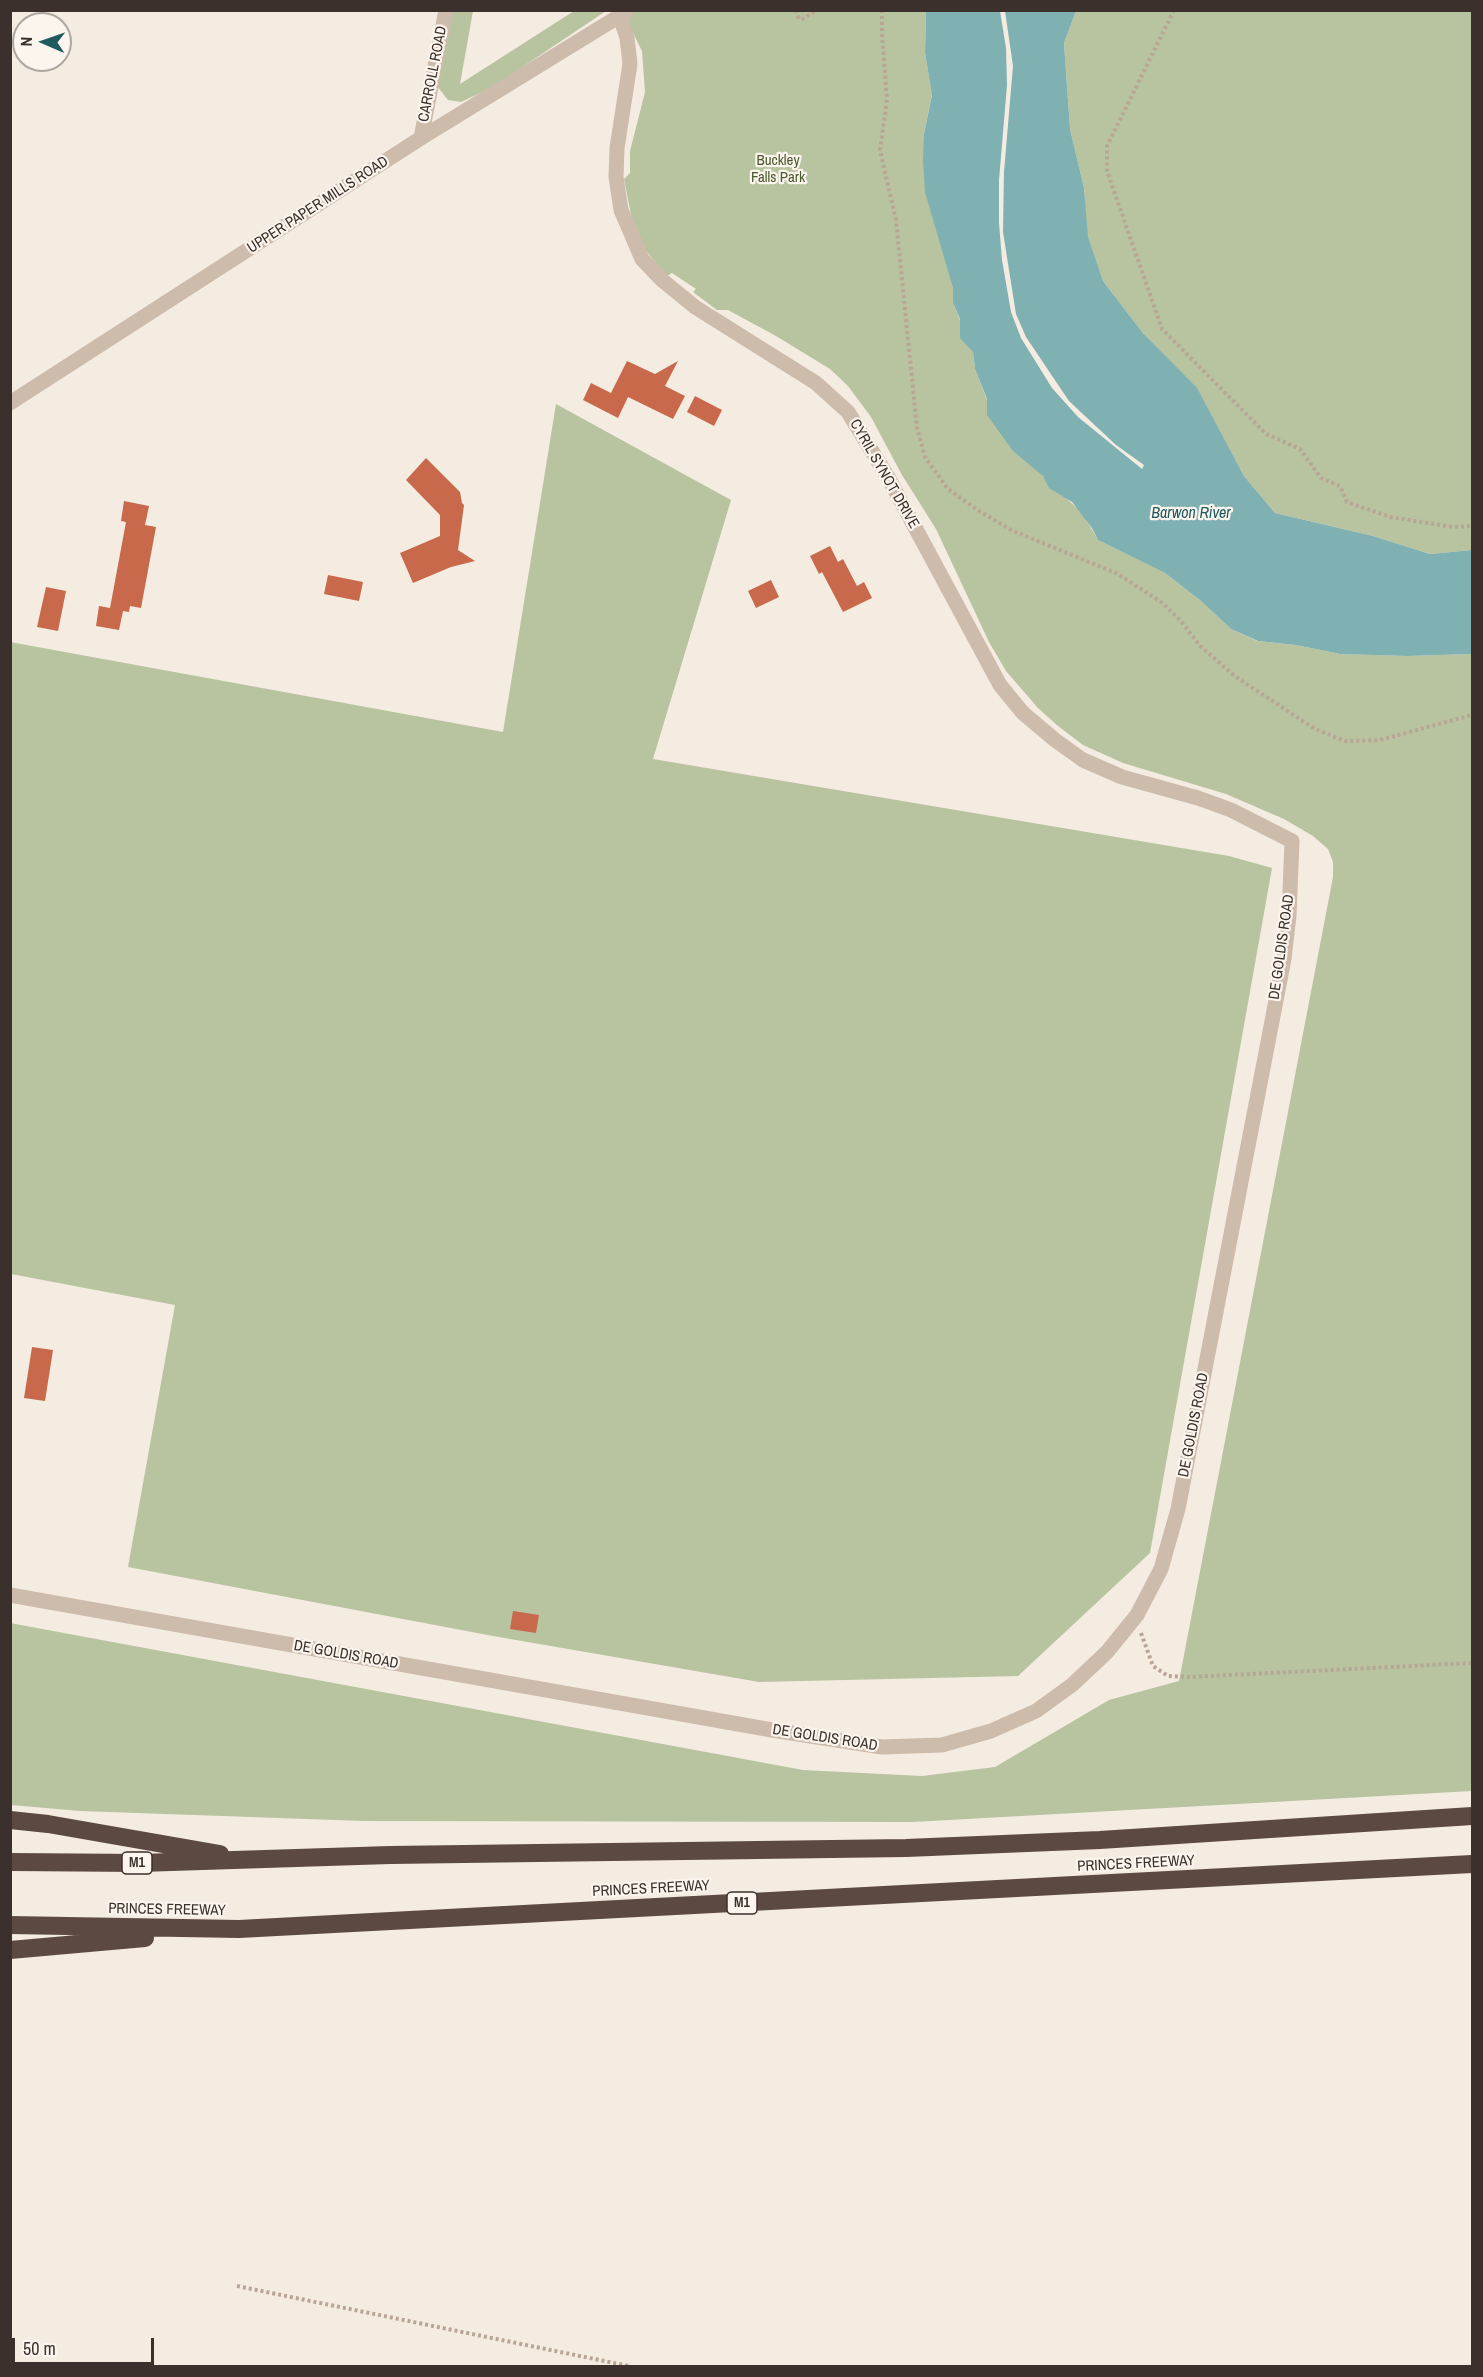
<!DOCTYPE html>
<style>
body{margin:0}
#map{position:relative;width:1483px;height:2377px;overflow:hidden;background:#f4ebe1;font-family:"Archivo Narrow",sans-serif}
canvas{display:block}
.frame{position:absolute;inset:0;border:12px solid #3b302b;pointer-events:none}
.north{position:absolute;left:12px;top:12px;width:60px;height:60px;box-sizing:border-box;background:#fbf5ee;border:2px solid #aea6a0;border-radius:50%;rotate:272deg;font-size:16px;font-weight:700;line-height:24px;text-align:center;color:#3b302b}
.north::after{content:'';display:block;margin:auto;width:21px;height:27px;background:#1f5a5e;clip-path:polygon(50% 0,100% 100%,50% 72%,0 100%)}
.scale{position:absolute;left:12px;top:2338px;width:142px;height:27px;box-sizing:border-box;border:3px solid #3b302b;border-top:0;padding-left:8px;font-size:18px;line-height:21px;white-space:nowrap;color:#3b302b;-webkit-text-stroke:4px #fbf5ee;paint-order:stroke}
</style>
<div id="map">
<canvas width="1483" height="2377"></canvas>
<div class="frame"></div>
<div class="north">N</div>
<div class="scale">50 m</div>
</div>
<script>
const ctx = document.querySelector('canvas').getContext('2d');
ctx.lineJoin = 'round';
function fill(path, color) {
  ctx.fillStyle = color;
  ctx.fill(path, 'evenodd');
}
function poly(rows) {
  const path = new Path2D();
  for (const r of rows) {
    path.moveTo(r[0], r[1]);
    for (let i = 2; i < r.length; i += 2) path.lineTo(r[i], r[i + 1]);
  }
  return path;
}
function strokePath(path, color, width, dash) {
  ctx.strokeStyle = color;
  ctx.lineWidth = width;
  ctx.lineCap = dash ? 'butt' : 'round';
  ctx.setLineDash(dash || []);
  ctx.stroke(path);
}
function label(font, color, halo, rows, align = 'center') {
  ctx.font = font + ' "Archivo Narrow",sans-serif';
  ctx.lineWidth = 4.5;
  ctx.setLineDash([]);
  ctx.textBaseline = 'middle';
  ctx.strokeStyle = halo;
  ctx.fillStyle = color;
  for (const [text, x, y, turn = 0] of rows) {
    ctx.save();
    ctx.translate(x, y);
    ctx.rotate((+turn || 0) * Math.PI / 180);
    ctx.textAlign = isNaN(turn) ? turn : align;
    if (halo) ctx.strokeText(text, 0, 0);
    ctx.fillText(text, 0, 0);
    ctx.restore();
  }
}
const green = poly([
 [448,11,473,11,460,84,574,11,606,11,491,88,461,102,448,100,437,86],
 [633,11,926,11,925,53,932,94,924,134,953,288,953,303,973,352,975,369,987,400,1043,476,1083,514,1098,540,1165,573,1201,601,1231,629,1257,641,1296,645,1340,654,1407,656,1472,654,1472,1791,913,1822,364,1821,80,1811,11,1805,10,1623,803,1770,922,1776,995,1767,1109,1700,1179,1681,1333,877,1333,862,1328,849,1313,836,1284,819,1226,794,1123,763,1083,745,1058,726,1038,708,1006,671,989,642,936,529,902,475,871,417,848,386,830,369,776,336,728,310,717,310,693,292,696,289,672,273,667,276,651,257,640,243,631,215,624,179,630,173,630,151,645,92,642,51,625,17],
 [1076,11,1472,11,1472,550,1430,554,1373,536,1275,513,1244,476,1196,388,1143,333,1103,281,1087,237,1084,188,1070,129,1064,43],
 [556,404,731,500,653,759,1229,856,1272,868,1150,1553,1018,1676,759,1682,493,1636,128,1567,175,1305,11,1274,10,642,503,732]
]);
const water = poly([
 [926,11,1000,11,1006,48,1007,85,999,180,999,223,1002,260,1011,312,1021,338,1052,388,1078,417,1142,469,1144,465,1116,445,1069,401,1026,337,1016,314,1003,232,1004,172,1013,66,1005,11,1076,11,1064,43,1070,129,1084,188,1088,237,1103,281,1143,333,1197,388,1244,476,1275,513,1373,536,1430,554,1472,550,1472,654,1407,656,1340,654,1296,645,1258,641,1231,629,1201,601,1165,573,1098,540,1092,528,1072,502,1049,488,1043,476,1013,451,987,415,987,399,975,369,973,352,960,338,960,319,953,303,953,288,925,192,923,160,924,134,932,95,925,53]
]);
const building = poly([
 [627,361,655,374,678,361,665,386,685,396,673,419,628,397,618,418,583,400,591,383,611,393],
 [695,396,722,410,714,426,687,412],
 [426,458,460,492,462,503,464,505,458,550,475,561,451,567,413,583,400,553,440,536,440,515,406,480],
 [124,501,149,506,145,525,156,527,141,608,130,606,129,612,123,611,119,630,96,626,99,606,110,608,126,522,121,521],
 [830,546,838,562,843,559,857,586,864,582,872,598,843,612,822,572,819,574,810,556],
 [328,575,363,582,359,601,324,594],
 [771,580,779,597,756,608,748,591],
 [46,587,66,591,58,631,37,627],
 [32,1347,53,1350,45,1401,24,1398],
 [513,1611,539,1615,536,1633,510,1629]
]);
const path = poly([
 [796,10,799,19,803,19,817,10],
 [882,10,882,34,887,100,880,150,896,220,917,428,925,457,948,489,979,511,1013,531,1116,573,1160,601,1180,620,1200,646,1236,677,1315,729,1345,741,1380,740,1472,715],
 [1174,10,1107,146,1107,171,1162,329,1266,434,1300,449,1321,478,1340,486,1347,502,1390,517,1453,527,1472,526],
 [1141,1633,1153,1666,1168,1676,1189,1677,1472,1663],
 [237,2286,629,2366]
]);
const street = poly([
 [421,138,446,10],
 [10,403,421,138,626,12],
 [10,1595,772,1730,882,1747,942,1745,991,1731,1036,1711,1072,1685,1107,1652,1137,1615,1161,1569,1178,1509,1284,959,1289,916,1292,841,1231,810,1198,798,1122,777,1083,760,1055,740,1023,713,1000,685,889,479,848,412,816,383,695,307,662,280,642,259,621,210,616,177,617,148,630,64,627,38,620,17]
]);
const highway = poly([
 [10,1820,48,1824,220,1854],
 [10,1862,140,1863,390,1855,906,1848,1100,1840,1472,1816],
 [10,1925,239,1929,1472,1864],
 [10,1950,145,1938]
]);
const shields = [
 [137,1863,30],
 [742,1903,30]
];
const shieldNames = [
 ["M1",137,1863],
 ["M1",742,1903]
];
const streetNames = [
 ["CARROLL ROAD",433,74,-79],
 ["UPPER PAPER MILLS ROAD",318,205,-33],
 ["CYRIL SYNOT DRIVE",884,474,60],
 ["DE GOLDIS ROAD",1282,947,-82],
 ["DE GOLDIS ROAD",1194,1425,-79],
 ["DE GOLDIS ROAD",346,1655,10],
 ["DE GOLDIS ROAD",825,1738,9],
 ["PRINCES FREEWAY",1136,1864,-3],
 ["PRINCES FREEWAY",651,1889,-3],
 ["PRINCES FREEWAY",167,1910,1]
];
const parkNames = [
 ["Buckley",778,161],
 ["Falls Park",778,178]
];
const waterNames = [
 ["Barwon River",1191,514]
];
fill(green, '#b8c4a0');
fill(water, '#7fb0b2');
fill(building, '#c8694b');
strokePath(path, '#b9a596', 4, [3, 3]);
strokePath(street, '#cdbbac', 15);
strokePath(highway, '#5c4a42', 18);
for (const [x, y, w] of shields) {
  const box = new Path2D();
  box.roundRect(x - w / 2, y - 11, w, 22, 4.5);
  ctx.fillStyle = '#fbf5ee';
  ctx.fill(box);
  strokePath(box, '#3b302b', 1.5);
}
label('bold 14px', '#3b302b', null, shieldNames);
label('15px', '#3b302b', '#fbf5ee', streetNames);
label('15px', '#4a5a2e', '#fbf5ee', parkNames);
label('italic 16px', '#1f5a5e', '#fbf5ee', waterNames);
</script>
